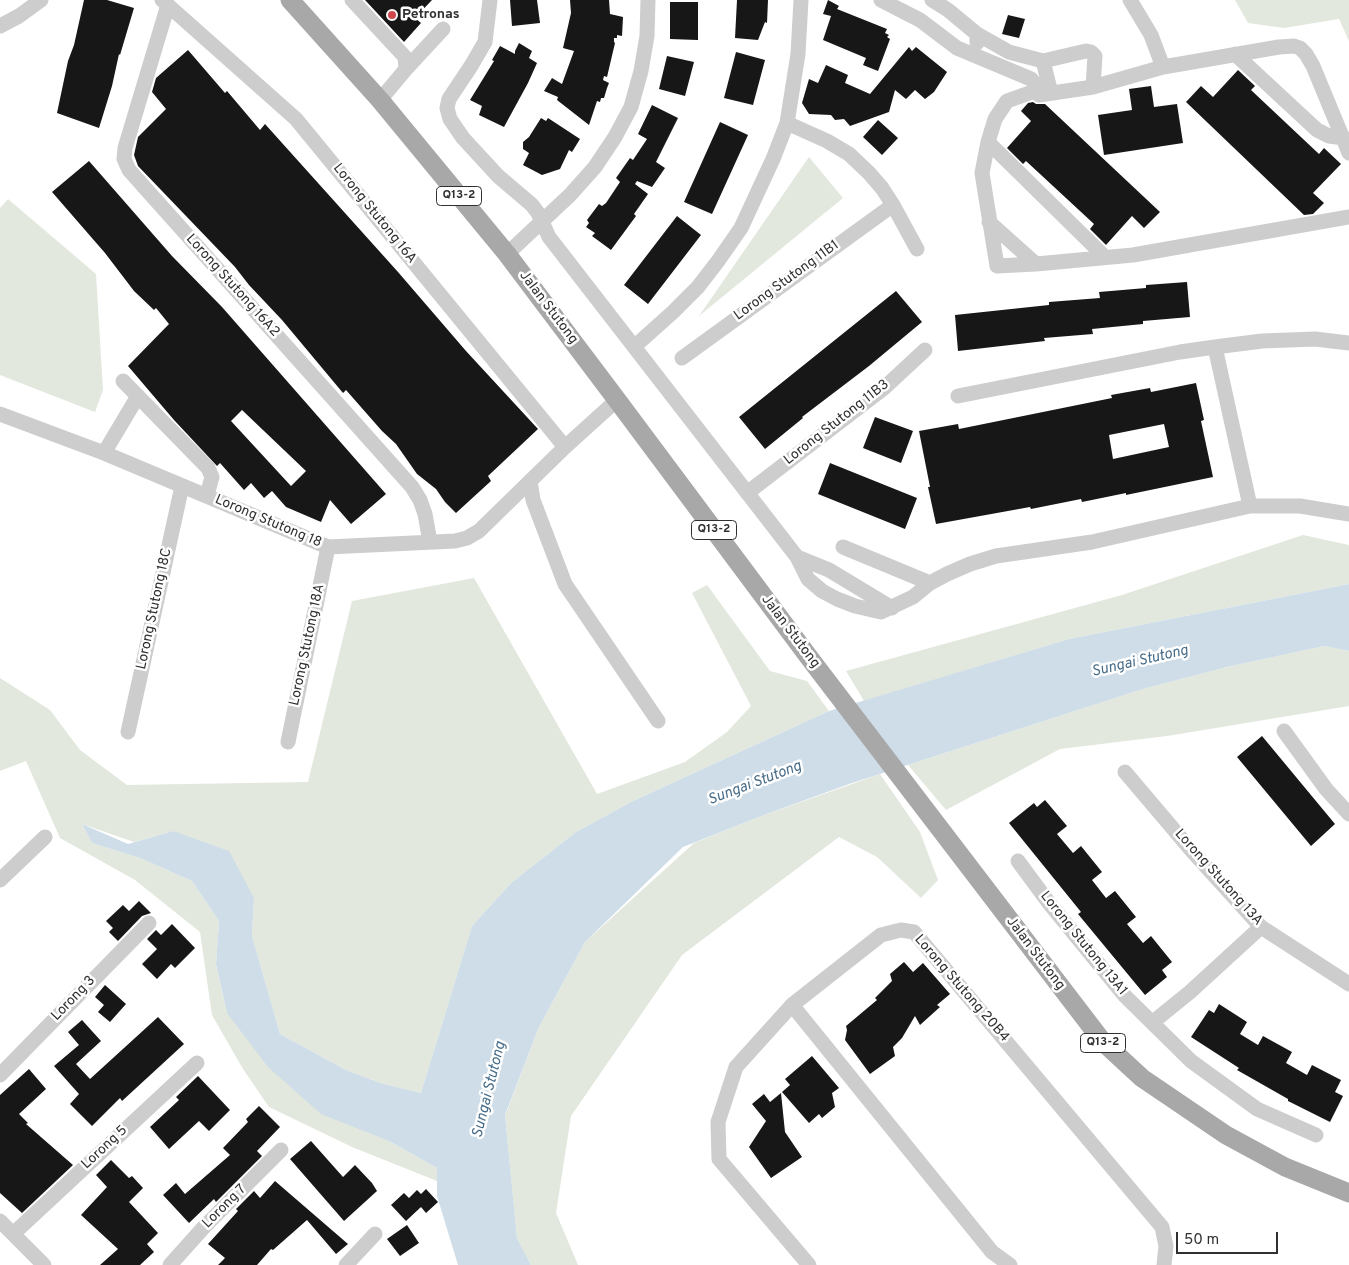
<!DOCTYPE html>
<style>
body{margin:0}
#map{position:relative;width:1349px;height:1265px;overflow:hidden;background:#fff;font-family:Overpass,sans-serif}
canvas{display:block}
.scale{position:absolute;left:1176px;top:1232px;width:102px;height:22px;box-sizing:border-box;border:2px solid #303030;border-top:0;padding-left:6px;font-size:15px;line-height:18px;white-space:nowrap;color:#303030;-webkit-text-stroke:4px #fff;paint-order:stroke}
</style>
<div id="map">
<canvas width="1349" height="1265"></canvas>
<div class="scale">50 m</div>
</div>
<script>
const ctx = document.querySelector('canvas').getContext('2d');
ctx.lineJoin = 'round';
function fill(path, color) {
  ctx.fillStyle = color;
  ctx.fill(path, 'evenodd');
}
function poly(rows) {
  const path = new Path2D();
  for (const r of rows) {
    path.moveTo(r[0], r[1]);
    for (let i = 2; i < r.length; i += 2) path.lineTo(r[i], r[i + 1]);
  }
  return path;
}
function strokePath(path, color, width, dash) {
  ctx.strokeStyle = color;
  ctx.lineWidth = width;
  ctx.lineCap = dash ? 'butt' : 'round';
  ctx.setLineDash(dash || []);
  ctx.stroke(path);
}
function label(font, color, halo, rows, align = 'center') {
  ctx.font = font + ' Overpass,sans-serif';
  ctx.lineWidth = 5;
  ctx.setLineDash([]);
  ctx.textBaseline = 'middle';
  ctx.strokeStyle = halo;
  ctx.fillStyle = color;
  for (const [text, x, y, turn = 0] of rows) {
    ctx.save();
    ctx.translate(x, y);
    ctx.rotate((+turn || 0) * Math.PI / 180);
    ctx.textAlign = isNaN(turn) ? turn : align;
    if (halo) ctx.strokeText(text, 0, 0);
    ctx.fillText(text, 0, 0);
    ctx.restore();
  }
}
const green = poly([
 [1235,0,1349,0,1349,41,1339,19,1284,28,1248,23],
 [809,157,843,198,699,316],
 [8,199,96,274,103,390,95,412,0,375,0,208],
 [1303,535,1349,545,1349,584,1069,639,864,701,846,671,1122,595],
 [474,578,597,794,685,762,727,732,751,706,692,593,707,585,770,671,807,681,829,711,633,801,576,832,511,883,472,926,421,1093,380,1083,346,1070,280,1034,252,936,254,898,173,831,134,842,82,824,92,843,140,858,192,881,219,921,216,964,227,1013,389,1141,437,1168,437,1181,352,1147,269,1107,243,1069,212,1015,200,932,135,880,60,838,26,761,0,771,0,678,50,710,80,750,127,785,308,782,352,601],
 [1324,646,1349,651,1349,706,1167,736,1060,749,946,810,908,765,1143,689,1227,667],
 [880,774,920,832,938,880,921,898,877,857,839,837,682,955,571,1116,556,1213,578,1265,531,1265,517,1238,505,1116,539,1027,585,942,694,843,756,818]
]);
const water = poly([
 [1349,584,1349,651,1324,646,1227,667,1143,689,849,784,756,818,683,847,585,942,539,1027,505,1115,517,1238,531,1265,458,1265,437,1196,437,1168,389,1141,321,1114,268,1067,227,1013,216,964,219,921,192,881,140,858,92,843,82,824,128,844,173,831,229,851,254,898,252,936,280,1034,346,1070,380,1083,421,1093,472,926,511,883,576,832,633,801,829,711,1069,639]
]);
const building = poly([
 [84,0,107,0,134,8,120,55,119,54,112,86,99,128,57,113,68,61,74,45],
 [365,0,432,0,415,18,421,23,404,42],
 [510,0,537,0,540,23,512,26],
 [570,0,609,0,610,14,623,17,622,36,617,35,617,38,614,38,614,42,615,43,607,77,604,76,603,80,609,83,607,88,604,98,601,98,600,102,597,101,589,125,557,100,558,97,544,91,552,78,562,84,574,51,563,48,571,13],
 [737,0,768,0,767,23,765,22,758,40,735,38],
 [828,0,839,6,837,9,887,29,885,33,889,35,887,37,890,39,878,71,863,65,866,58,823,40,831,16,823,14],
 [670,2,698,2,698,40,670,39],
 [1008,15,1025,19,1019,38,1002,34],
 [519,43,532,51,529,58,537,63,528,83,504,127,479,115,482,106,470,100,494,61,492,60,500,46,515,54,515,51],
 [909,47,912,51,916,47,947,72,934,92,925,99,915,90,906,99,895,90,889,112,850,126,844,119,835,120,831,115,809,114,802,103,809,79,818,83,826,65,848,75,845,83,870,94],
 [188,50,225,93,227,91,260,130,265,124,398,272,466,351,538,429,488,476,491,481,456,513,445,502,436,489,417,474,396,444,382,431,346,390,343,393,282,320,249,285,235,267,138,166,134,155,138,137,166,109,152,92,156,78],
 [736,52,765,60,753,105,724,98],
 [667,56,694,62,685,96,659,89],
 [1238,70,1255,86,1251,90,1319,154,1324,148,1341,164,1313,193,1324,203,1313,214,1304,215,1186,102,1201,86,1213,97],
 [1151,86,1154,107,1177,104,1183,143,1104,155,1098,115,1132,110,1129,89],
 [1033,102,1036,104,1045,104,1160,212,1144,228,1132,216,1106,245,1090,229,1094,224,1026,161,1023,164,1007,148,1031,121,1021,111,1028,103],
 [652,105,678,118,656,162,665,168,652,187,637,181,635,184,648,194,634,214,636,216,611,250,592,236,595,233,586,227,589,223,587,220,599,204,602,206,606,203,620,182,616,178,630,158,633,160,647,139,638,134],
 [541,118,546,121,548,118,580,139,572,152,569,150,560,169,542,175,523,165,529,153,523,149,523,142,529,137],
 [878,120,898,138,882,155,863,137],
 [720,122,748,135,712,214,684,202],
 [89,161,172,256,222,307,386,494,351,524,330,500,321,522,286,507,272,491,264,498,251,483,244,490,220,463,217,466,174,420,128,366,169,324,156,308,154,310,134,291,105,253,52,192],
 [242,410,306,471,291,486,231,421],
 [677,216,701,235,648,304,624,285],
 [1187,282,1190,317,1143,321,1143,324,1092,329,1093,334,1044,338,1045,341,958,351,955,315,1049,305,1049,302,1100,298,1099,292,1146,288,1146,285],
 [896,291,922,322,869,366,802,417,803,418,765,449,739,417],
 [1196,383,1204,420,1201,421,1213,477,1126,495,1126,493,1082,502,1081,499,1031,509,1030,507,936,524,928,487,930,487,919,431,958,424,959,429,1112,398,1111,395,1150,388,1151,392],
 [1164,424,1169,447,1113,459,1109,435],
 [875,417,913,431,901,463,863,448],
 [830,463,917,498,905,529,818,494],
 [1262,736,1335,824,1311,846,1237,757],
 [1045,800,1067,826,1057,834,1073,853,1081,846,1102,872,1092,880,1106,898,1115,891,1136,917,1127,924,1143,943,1151,936,1172,962,1162,970,1167,977,1145,995,1078,914,1081,912,1009,823,1034,803,1037,807],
 [139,901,151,913,142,916,118,941,109,932,113,928,106,921,123,905,129,911],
 [172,924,195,948,175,968,171,964,157,979,142,964,157,949,147,939,156,930,161,935],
 [904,962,913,972,923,963,950,994,937,1005,940,1007,920,1025,915,1016,902,1038,893,1047,895,1056,870,1074,845,1040,847,1030,846,1026,877,1000,875,998,892,981,890,974],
 [105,985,126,1004,110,1022,98,1012,104,1005,95,997],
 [1219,1004,1247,1022,1240,1034,1258,1045,1263,1036,1292,1052,1286,1063,1307,1075,1312,1065,1341,1080,1335,1092,1343,1096,1330,1122,1288,1101,1288,1099,1237,1070,1239,1068,1191,1037,1209,1010,1214,1013],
 [158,1017,184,1044,122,1101,120,1098,92,1126,70,1104,79,1094,54,1066,79,1045,68,1032,82,1020,101,1041,76,1064,90,1079],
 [812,1056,839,1088,832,1093,835,1107,822,1118,819,1114,809,1123,782,1092,790,1085,785,1079],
 [29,1069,46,1089,19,1114,28,1123,26,1124,73,1165,22,1213,0,1193,0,1095],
 [198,1076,230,1110,209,1131,199,1121,169,1149,150,1127,179,1100,176,1097],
 [781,1093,785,1132,802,1157,771,1178,749,1147,766,1121,752,1104,764,1094,770,1102],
 [259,1106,280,1127,257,1151,262,1156,216,1202,214,1199,189,1223,163,1195,176,1183,185,1194,230,1155,223,1148,248,1122,246,1119],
 [311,1141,343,1177,355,1165,372,1183,377,1191,344,1221,290,1159],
 [111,1160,129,1178,132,1176,143,1188,129,1202,158,1233,147,1244,154,1252,140,1265,100,1265,118,1249,81,1215,107,1187,96,1175],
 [275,1181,348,1244,336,1254,307,1220,273,1250,271,1249,257,1265,218,1265,225,1258,208,1244,238,1211,236,1209,254,1191,260,1198],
 [426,1189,438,1202,426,1213,421,1207,406,1221,391,1205,404,1193,409,1198,417,1190,421,1194],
 [407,1225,419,1243,400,1256,387,1239]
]);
const minor = poly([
 [162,0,296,119,565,447],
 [352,0,405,57,406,69,380,100],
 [490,0,485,42,471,66,449,99,447,108,450,119,463,138,498,176,532,205,538,213,549,237,797,557,808,579,822,591,837,599,855,606,881,612,913,597,930,583,947,574,970,564,996,556,1092,542,1250,506,1300,506,1349,514],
 [881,0,920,20,957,48,1031,79,1035,84,1035,91,1039,95,1093,87,1163,67,1279,47,1294,46,1300,48,1306,54,1313,66,1349,153],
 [932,0,948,10,977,34,977,43],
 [1130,0,1151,35,1163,67],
 [168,5,125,148,124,159,129,170,412,487,420,500,425,514,430,542],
 [0,26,19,16,41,0],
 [977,34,1009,52,1043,61,1086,51,1091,52,1095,56,1093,87],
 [1235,54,1317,130,1329,136,1344,138],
 [1043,61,1051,93],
 [406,69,443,29],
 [1035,91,1007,101,995,119,988,142,982,173,997,266,1036,264,1133,255,1349,217],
 [787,123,827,141,849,154,869,173,882,188,893,205,917,249],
 [988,142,1105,257],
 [989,222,1036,264],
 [507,254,570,195,595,167,615,137,631,107,641,71,647,36,648,0],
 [635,346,673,312,698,287,718,261,741,228,773,159,787,123,798,54,801,0],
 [1215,347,1250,506],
 [682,358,893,205],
 [123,381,208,468,212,477,207,495],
 [958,396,1180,352,1215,347,1262,341,1315,339,1349,343],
 [0,414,104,453,328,547,455,541,467,538,479,531,565,447,617,400],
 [104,453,138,396],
 [530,481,533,500,565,584,658,721],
 [747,493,884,388,925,350],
 [843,547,930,583],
 [797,557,829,570,892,608],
 [1284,731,1326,789,1349,814],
 [128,732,182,486],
 [288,742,328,547],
 [1125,772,1192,851,1261,927,1349,984],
 [1018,861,1049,903,1125,996,1191,1061,1257,1109,1316,1135],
 [0,880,45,837],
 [792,1005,992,1252,1010,1265],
 [1153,1022,1190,992,1261,927],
 [0,1075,149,923],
 [0,1221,44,1265],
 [13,1234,197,1063],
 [170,1265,204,1227,281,1150],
 [346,1265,375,1234],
 [809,1265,719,1159,718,1122,736,1067,792,1005,881,935,901,930,914,932,1162,1227,1166,1246,1164,1265]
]);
const major = poly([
 [290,0,380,100,507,254,617,400,811,660,1103,1042,1142,1078,1226,1135,1285,1167,1349,1193]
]);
const markers = [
 [392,15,5,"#d0484c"]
];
const shields = [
 [459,196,45],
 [714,530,45],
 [1103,1043,45]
];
const shieldNames = [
 ["Q13-2",459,196],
 ["Q13-2",714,530],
 ["Q13-2",1103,1043]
];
const poiNames = [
 ["Petronas",402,15]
];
const streetNames = [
 ["Lorong Stutong 16A",374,214,51],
 ["Lorong Stutong 11B1",787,281,-36],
 ["Lorong Stutong 16A2",232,286,48],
 ["Jalan Stutong",548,308,53],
 ["Lorong Stutong 11B3",837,423,-38],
 ["Lorong Stutong 18",268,522,23],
 ["Lorong Stutong 18C",155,609,-78],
 ["Jalan Stutong",790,632,53],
 ["Lorong Stutong 18A",308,645,-78],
 ["Lorong Stutong 13A",1218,878,48],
 ["Lorong Stutong 13A1",1083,944,51],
 ["Jalan Stutong",1035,954,53],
 ["Lorong Stutong 20B4",961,989,49],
 ["Lorong 3",74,999,-46],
 ["Lorong 5",105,1148,-43],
 ["Lorong 7",225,1207,-45]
];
const waterNames = [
 ["Sungai Stutong",1140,662,-13],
 ["Sungai Stutong",755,784,-21],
 ["Sungai Stutong",490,1090,-76]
];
fill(green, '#e2e8dd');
fill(water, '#cedde8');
fill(building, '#171717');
strokePath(minor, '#cdcdcd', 15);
strokePath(major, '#a8a8a8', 19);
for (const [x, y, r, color] of markers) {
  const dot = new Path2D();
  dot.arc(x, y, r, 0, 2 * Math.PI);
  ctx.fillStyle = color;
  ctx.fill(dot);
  strokePath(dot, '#fff', 2);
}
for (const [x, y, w] of shields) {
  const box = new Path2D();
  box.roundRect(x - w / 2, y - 9.5, w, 19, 4);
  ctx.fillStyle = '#fff';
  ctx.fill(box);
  strokePath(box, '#303030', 1);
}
label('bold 12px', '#303030', null, shieldNames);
label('bold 14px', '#303030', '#fff', poiNames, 'left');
label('14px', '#303030', '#fff', streetNames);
label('italic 15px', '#476c88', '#fff', waterNames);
</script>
